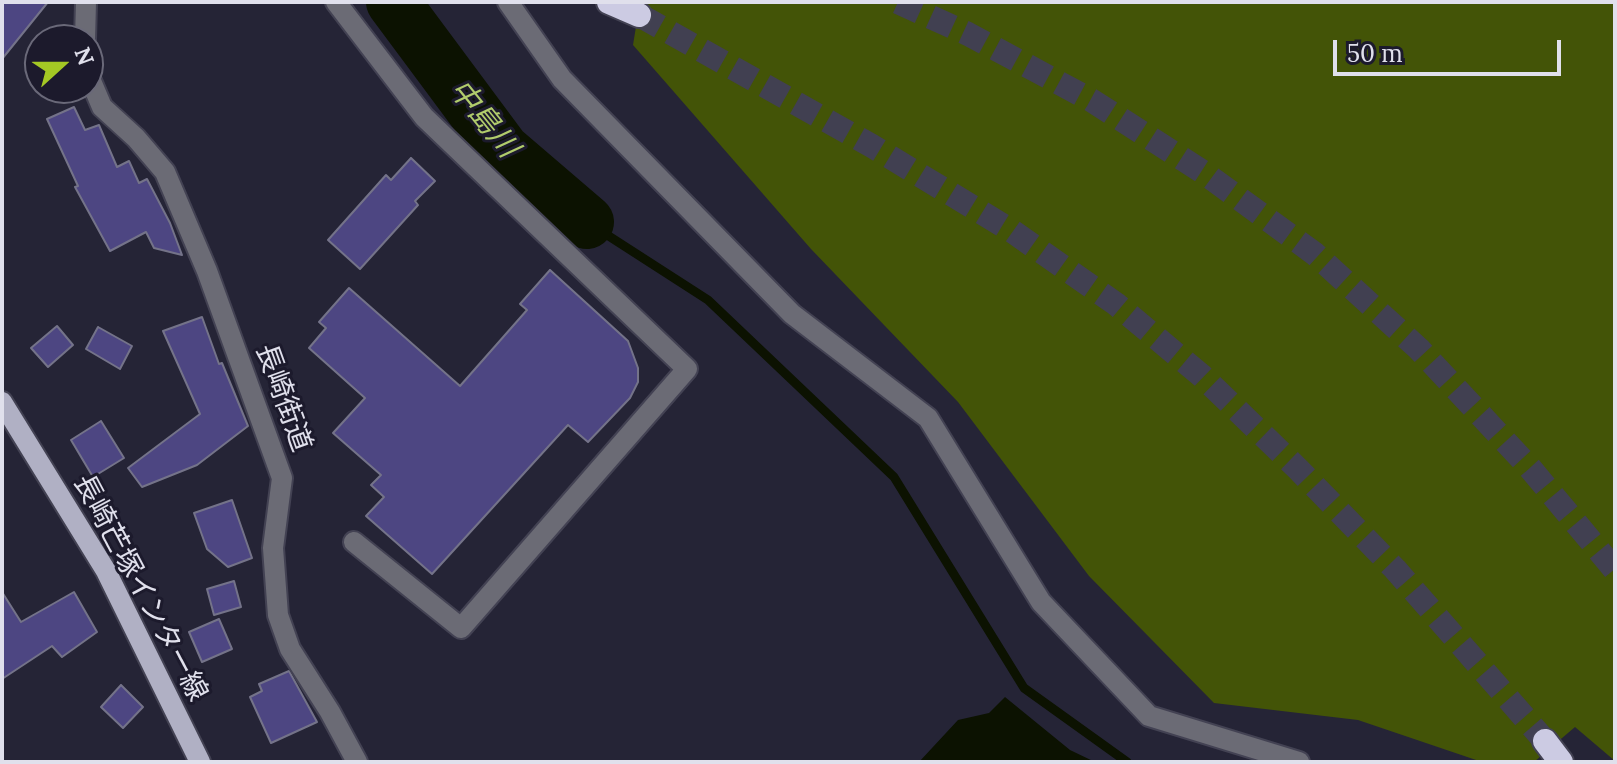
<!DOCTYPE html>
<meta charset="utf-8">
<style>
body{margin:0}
#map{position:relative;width:1617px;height:764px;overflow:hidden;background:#252436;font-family:Lora,serif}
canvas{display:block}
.frame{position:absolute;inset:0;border:4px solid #e0e0ec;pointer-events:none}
.north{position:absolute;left:24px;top:24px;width:80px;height:80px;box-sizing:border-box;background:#1c1a2c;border:2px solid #6a6979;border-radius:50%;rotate:69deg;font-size:22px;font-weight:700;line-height:32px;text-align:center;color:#e0e0ec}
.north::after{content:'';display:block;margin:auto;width:28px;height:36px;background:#a4c824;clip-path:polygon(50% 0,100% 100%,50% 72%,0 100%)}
.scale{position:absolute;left:1333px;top:40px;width:228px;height:36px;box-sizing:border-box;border:4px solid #e0e0ec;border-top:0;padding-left:10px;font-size:24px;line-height:28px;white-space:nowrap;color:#e0e0ec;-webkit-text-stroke:6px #1c1a2c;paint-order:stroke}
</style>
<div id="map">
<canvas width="1617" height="764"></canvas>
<div class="frame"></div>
<div class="north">N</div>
<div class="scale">50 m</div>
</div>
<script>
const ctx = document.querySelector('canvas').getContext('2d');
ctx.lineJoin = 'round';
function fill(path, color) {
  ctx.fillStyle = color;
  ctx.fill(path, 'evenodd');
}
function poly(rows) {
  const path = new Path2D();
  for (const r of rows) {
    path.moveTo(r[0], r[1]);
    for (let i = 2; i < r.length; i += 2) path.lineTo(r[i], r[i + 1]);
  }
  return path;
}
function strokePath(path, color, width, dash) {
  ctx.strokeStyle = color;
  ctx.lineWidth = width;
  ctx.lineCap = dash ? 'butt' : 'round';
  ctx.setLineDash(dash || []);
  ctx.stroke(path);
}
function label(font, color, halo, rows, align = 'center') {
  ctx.font = font + ' Lora,"Noto Sans JP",serif';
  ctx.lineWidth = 6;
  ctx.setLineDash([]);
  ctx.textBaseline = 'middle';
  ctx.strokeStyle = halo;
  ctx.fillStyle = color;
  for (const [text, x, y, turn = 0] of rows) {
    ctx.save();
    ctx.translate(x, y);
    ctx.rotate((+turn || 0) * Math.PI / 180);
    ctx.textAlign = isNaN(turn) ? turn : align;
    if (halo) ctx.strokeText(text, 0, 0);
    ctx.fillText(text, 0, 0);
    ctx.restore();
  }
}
const forest = poly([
 [640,2,1615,2,1615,761,1575,727,1534,762,1482,762,1358,720,1214,703,1089,576,958,402,811,249,633,45]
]);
const water = poly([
 [1005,697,1070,750,1095,762,919,762,958,720,989,713]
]);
const stream = poly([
 [587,222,708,300,894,477,1024,688,1127,762]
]);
const river = poly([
 [393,2,503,150,587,222]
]);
const building = poly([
 [2,2,48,2,2,59,2,2],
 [74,107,85,130,99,125,117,167,129,161,139,183,147,179,170,223,182,255,154,248,146,232,110,251,75,187,78,186,47,119,74,107],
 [411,158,435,181,415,201,418,205,360,269,328,240,386,175,391,180,411,158],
 [550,270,628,341,638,368,638,382,630,398,588,442,568,425,432,574,366,516,384,497,371,485,381,475,333,433,365,398,309,348,326,328,319,322,349,288,460,386,527,310,520,304,550,270],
 [202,317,219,364,222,363,248,426,197,465,142,487,128,468,200,414,163,331,202,317],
 [57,326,73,345,48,367,31,348,57,326],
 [98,327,132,346,120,369,86,349,98,327],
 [101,421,124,458,93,477,71,440,101,421],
 [232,500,252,558,228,567,207,549,194,513,232,500],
 [234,581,241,607,214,615,207,589,234,581],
 [2,592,21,622,74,592,97,632,62,657,52,646,2,679,2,592],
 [219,619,232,649,202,662,189,632,219,619],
 [289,671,317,722,271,743,250,697,262,691,259,684,289,671],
 [121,685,143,707,123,728,101,707,121,685]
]);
const highwayTunnel = poly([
 [898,2,968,34,1091,100,1203,172,1315,254,1419,349,1530,468,1615,570],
 [639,15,872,146,1012,231,1116,304,1202,376,1298,469,1395,569,1545,741]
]);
const minor = poly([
 [336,2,424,117,687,369,461,628,354,542],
 [508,2,562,79,792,314,928,418,1041,602,1149,716,1299,762],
 [85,40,86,2],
 [88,74,102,107,136,138,165,172,207,271,282,478,273,548,278,615,290,649,330,712,357,762]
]);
const major = poly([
 [2,402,106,571,200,762]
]);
const highway = poly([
 [609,2,639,15],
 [1545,741,1561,762]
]);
const streetNames = [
 ["長崎街道",283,398,70],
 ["長崎芒塚インター線",140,588,62]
];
const waterNames = [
 ["中島川",483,119,51]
];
fill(forest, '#435407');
fill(water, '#0c1201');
strokePath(stream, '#0c1201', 9);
strokePath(river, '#0c1201', 54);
fill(building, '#4d4682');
strokePath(building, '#747389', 2);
strokePath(highwayTunnel, '#414051', 24, [24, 12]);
strokePath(minor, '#434253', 24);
strokePath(major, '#434253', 24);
strokePath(highway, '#434253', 28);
strokePath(minor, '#6b6b75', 20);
strokePath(major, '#b0b0c4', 20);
strokePath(highway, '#cccbe3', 24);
label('28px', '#e0e0ec', '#1c1a2c', streetNames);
label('italic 30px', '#b1cc6c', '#1c1a2c', waterNames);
</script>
